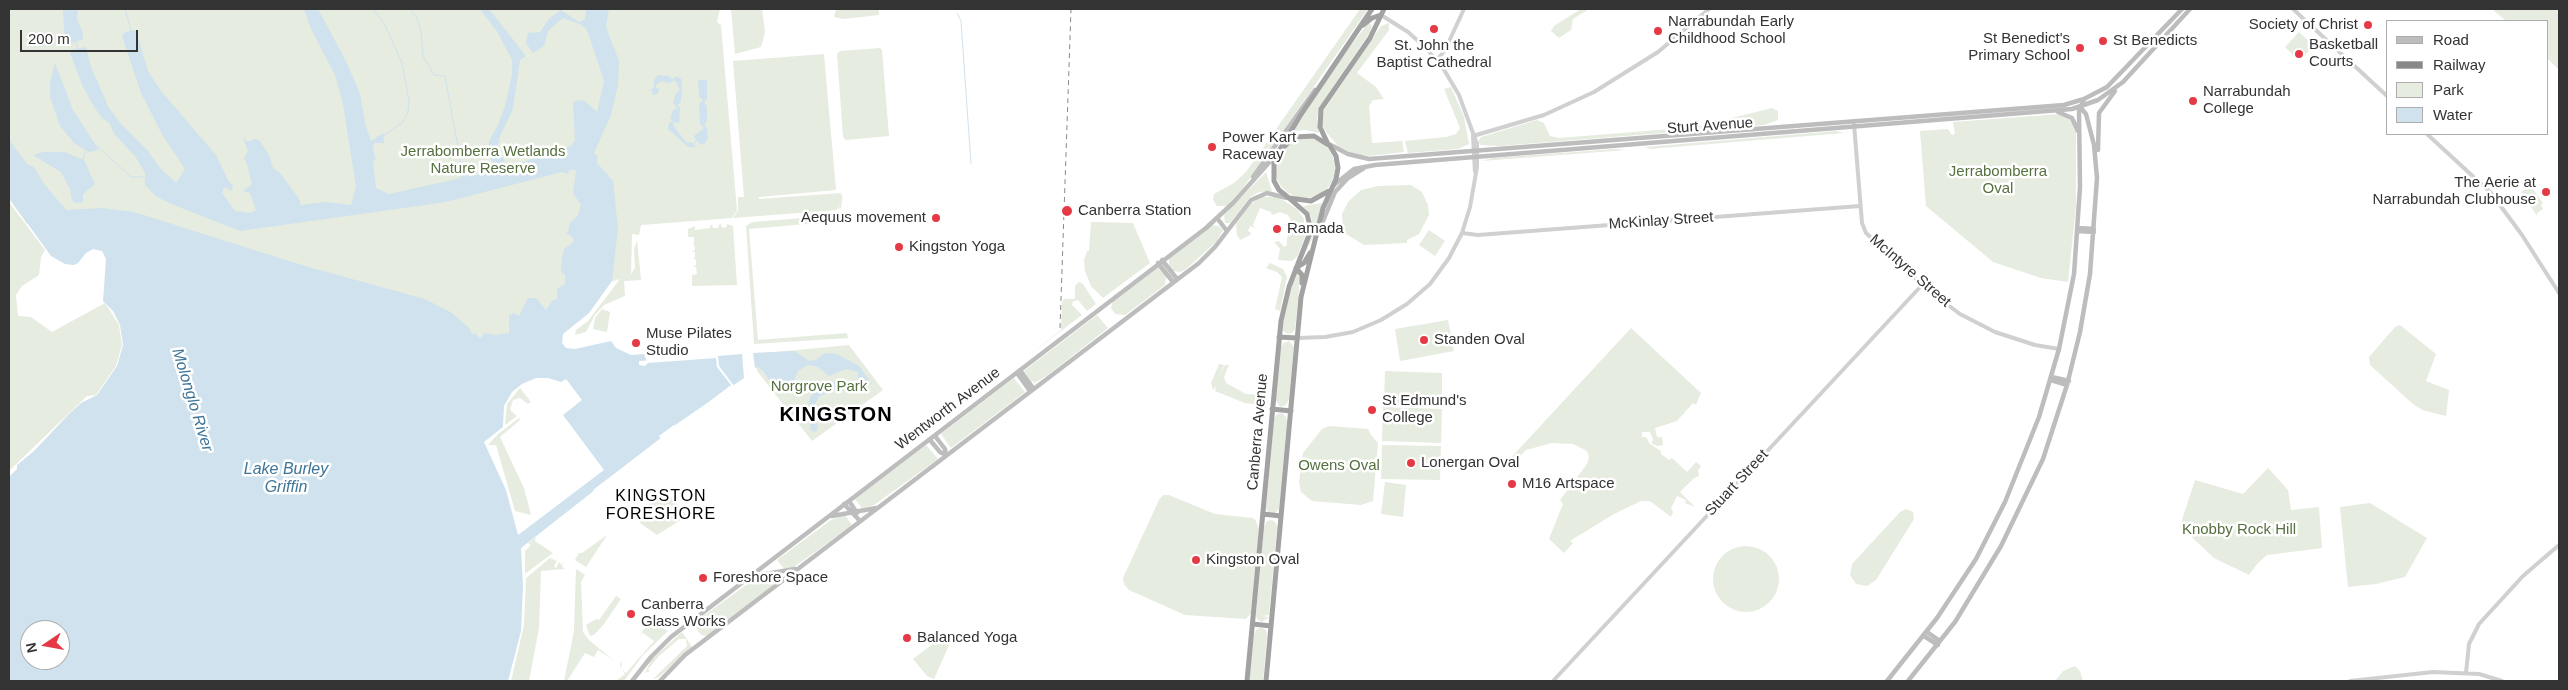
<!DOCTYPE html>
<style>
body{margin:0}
#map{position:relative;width:2568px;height:690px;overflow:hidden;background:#fff;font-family:Arial,sans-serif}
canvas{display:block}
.frame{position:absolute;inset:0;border:10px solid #333;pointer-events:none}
.legend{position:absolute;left:2386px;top:20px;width:162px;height:115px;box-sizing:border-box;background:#fff;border:1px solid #adadad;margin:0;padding:6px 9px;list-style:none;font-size:15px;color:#333}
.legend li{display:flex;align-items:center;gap:10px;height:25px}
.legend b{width:25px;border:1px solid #adadad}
.north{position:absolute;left:20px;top:620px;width:50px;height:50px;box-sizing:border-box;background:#fff;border:1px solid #adadad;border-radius:50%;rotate:258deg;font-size:14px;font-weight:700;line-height:20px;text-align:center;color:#333}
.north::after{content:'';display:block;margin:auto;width:18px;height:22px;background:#e63946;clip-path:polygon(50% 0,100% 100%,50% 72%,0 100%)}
.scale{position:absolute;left:20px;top:30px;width:118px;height:22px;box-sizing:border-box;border:2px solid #333;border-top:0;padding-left:6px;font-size:15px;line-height:18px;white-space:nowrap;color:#333;-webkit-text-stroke:4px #fff;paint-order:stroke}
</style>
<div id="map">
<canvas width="2568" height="690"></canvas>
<div class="frame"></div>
<ul class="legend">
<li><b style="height:6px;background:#bdbdbd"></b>Road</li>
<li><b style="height:6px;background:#888"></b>Railway</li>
<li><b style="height:14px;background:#e6ecdf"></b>Park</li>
<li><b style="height:14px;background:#cfe2ee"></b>Water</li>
</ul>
<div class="north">N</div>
<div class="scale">200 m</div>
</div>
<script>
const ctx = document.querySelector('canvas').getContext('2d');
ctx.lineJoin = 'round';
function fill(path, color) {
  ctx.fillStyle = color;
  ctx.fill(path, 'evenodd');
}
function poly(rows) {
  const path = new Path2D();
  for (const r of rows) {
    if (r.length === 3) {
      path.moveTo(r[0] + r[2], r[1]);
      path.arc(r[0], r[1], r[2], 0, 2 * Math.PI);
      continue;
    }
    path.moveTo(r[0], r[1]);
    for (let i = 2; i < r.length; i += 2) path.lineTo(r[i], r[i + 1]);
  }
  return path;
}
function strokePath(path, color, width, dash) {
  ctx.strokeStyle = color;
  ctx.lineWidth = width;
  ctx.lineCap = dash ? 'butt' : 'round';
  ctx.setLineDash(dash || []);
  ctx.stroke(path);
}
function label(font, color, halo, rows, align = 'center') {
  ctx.font = font + ' Arial,sans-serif';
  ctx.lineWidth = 5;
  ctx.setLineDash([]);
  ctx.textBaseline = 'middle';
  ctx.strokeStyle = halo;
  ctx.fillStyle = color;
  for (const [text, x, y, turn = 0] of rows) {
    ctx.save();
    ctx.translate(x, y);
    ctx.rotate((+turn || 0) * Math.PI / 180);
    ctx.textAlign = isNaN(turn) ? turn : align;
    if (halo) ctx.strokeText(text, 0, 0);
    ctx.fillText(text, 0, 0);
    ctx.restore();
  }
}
const green = poly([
 [9,9,720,9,717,22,721,25,737,210,732,218,641,225,639,235,632,234,631,274,635,268,634,249,637,240,641,280,624,281,625,296,604,305,595,315,586,332,575,335,576,330,588,321,620,279,609,282,516,387,411,295,48,219,27,224,9,199],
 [731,9,762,9,765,32,761,47,735,54],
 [836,9,879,9,879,15,843,19,834,17],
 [1360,9,1368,9,1243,188,1227,206,1217,206,1213,200,1214,194,1234,183,1246,172],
 [1581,9,1589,9,1573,19,1571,30,1559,38,1551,31,1554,26],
 [2492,9,2559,9,2559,70,2547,58,2547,21,2506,21],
 [1368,23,1372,25,1370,32,1320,106,1317,118,1319,133,1306,130,1294,131,1341,58],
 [1389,23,1389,30,1357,73,1376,87,1384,99,1373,100,1369,106,1372,143,1402,141,1404,152,1369,156,1353,154,1338,146,1327,133,1322,125,1322,113,1381,26],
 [2299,32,2314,46,2299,61,2285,47],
 [880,48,882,50,889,136,846,140,843,137,837,54,840,51],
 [824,54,836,190,759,197,759,199,841,193,842,197,843,193,841,208,838,209,842,197,837,210,733,218,738,210,738,197,744,197,733,61],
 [1451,87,1464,117,1469,144,1458,149,1408,153,1405,141,1446,137,1456,134,1460,128,1444,89],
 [1772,108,1778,111,1778,120,1764,125,1499,146,1481,145,1478,142,1481,137,1537,120,1544,123,1550,136,1559,138,1696,127],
 [2060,114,2071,120,2076,130,2076,206,2068,282,2041,278,1993,262,1926,206,1920,131,1948,129,1952,135,1955,134,1953,122],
 [1836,131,1844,133,1650,149,1645,147],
 [1305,168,30],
 [1615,149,1626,150,1481,161,1493,158],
 [1266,172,1272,191,1259,192,1250,197,1230,223,1225,223,1224,215],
 [1411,185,1422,192,1428,205,1429,215,1419,234,1407,240,1407,243,1364,245,1346,234,1343,229,1342,214,1348,202,1361,190,1378,186],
 [2530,185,2543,203,2541,205,2543,209,2537,213,2537,216,2521,192],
 [1262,197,1275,197,1281,199,1297,209,1304,219,1305,237,1297,257,1292,261,1278,260,1280,249,1274,242,1279,241,1284,247,1287,245,1287,238,1293,224,1288,215,1280,212,1272,215,1271,212,1260,208,1253,225,1255,228,1250,226,1248,231,1251,233,1250,235,1240,240,1237,235,1236,224,1250,204],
 [9,202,45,250,41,257,39,275,22,286,16,295,18,316,31,317,52,332,105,303,119,325,122,345,116,366,96,395,87,396,9,471],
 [1322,203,1314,235,1300,264,1313,228,1311,216,1303,206],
 [829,216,829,222,749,229,758,340,847,333,848,338,754,344,746,226,752,222],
 [1091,222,1133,223,1150,263,1103,298,1091,286,1085,271,1084,260,1087,251,1089,251],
 [721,224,722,228,727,227,727,224,733,226,737,285,692,286,692,275,697,274,696,267,693,266,696,265,696,260,692,258,695,258,695,252,692,252,695,250,694,244,691,244,694,243,694,237,688,237,688,229,695,226,695,230,710,228,710,225,712,225,713,228,718,228,719,225],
 [1211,225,1219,226,1223,230,1216,242,1185,270,1180,272,1173,271,1169,265,1169,259],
 [1429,230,1445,241,1435,256,1419,245],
 [1270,263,1283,269,1287,277,1280,311,1275,309,1282,277,1277,272,1266,268],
 [1159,265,1166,276,1165,285,1125,315,1115,314,1111,308,1113,300],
 [1297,271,1300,279,1295,329,1292,333,1288,334,1283,331,1283,323,1289,296],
 [1079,282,1083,284,1096,304,1087,311,1078,300,1073,301,1072,305,1082,315,1025,358,1061,330,1062,302,1064,299,1075,299,1075,286],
 [602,309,610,312,607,332,593,329,595,318],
 [1097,315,1108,328,1049,374,1035,383,1031,380,1033,384,1024,371],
 [1448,320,1454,351,1400,361,1395,329],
 [2400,325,2436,354,2426,381,2449,390,2446,416,2422,410,2413,404,2370,365,2369,357,2395,327],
 [1631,328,1701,393,1696,405,1693,403,1677,421,1655,428,1657,437,1662,437,1663,445,1657,446,1651,443,1653,440,1650,432,1642,432,1642,437,1646,437,1650,444,1661,451,1661,454,1669,460,1672,458,1687,472,1696,462,1701,466,1698,470,1699,476,1694,478,1680,492,1695,507,1685,503,1686,500,1677,496,1671,508,1673,512,1671,517,1650,501,1641,501,1614,514,1573,539,1570,541,1573,543,1564,553,1549,539,1563,504,1560,500,1587,464,1589,457,1587,451,1573,444,1552,443,1526,450,1511,466,1507,462],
 [1289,341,1294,347,1289,399,1286,405,1280,407,1275,399,1280,350,1283,343],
 [849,345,883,390,812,441,757,371,755,354],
 [1219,364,1224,365,1219,376,1225,365,1229,365,1224,377,1226,383,1246,394,1259,395,1261,375,1267,376,1263,400,1269,401,1262,405,1245,403,1215,391,1216,386,1213,390,1211,383],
 [1385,371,1442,373,1442,405,1384,403],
 [1014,378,1025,392,951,448,941,434],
 [520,388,531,402,528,404,520,398,513,400,510,410,517,416,505,425,507,404],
 [1383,407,1442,409,1441,443,1382,441],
 [1282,413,1286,417,1287,422,1279,509,1274,514,1268,512,1266,508,1274,419,1277,414],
 [519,418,520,420,500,437,524,488,531,515,515,511,496,445,488,445,498,434],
 [1329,426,1368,429,1371,435,1378,443,1373,501,1361,505,1312,501,1301,492,1299,482,1303,453,1322,429],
 [926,445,938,459,874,505,862,508,855,499],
 [1382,445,1441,446,1440,480,1381,479],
 [2268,468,2288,490,2291,510,2319,507,2322,548,2267,555,2257,564,2249,575,2214,558,2180,526,2195,480,2243,494],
 [1385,482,1406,485,1403,517,1381,514],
 [667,492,687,516,657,535,640,523,642,509],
 [1163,495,1169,495,1215,514,1253,518,1256,521,1259,529,1251,613,1246,619,1185,615,1129,590,1124,584,1123,578,1159,500],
 [2370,503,2427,538,2405,577,2376,584,2348,587,2340,507],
 [1906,509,1913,512,1914,519,1876,580,1867,586,1856,584,1850,575,1852,564,1900,512],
 [845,515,852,525,794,567,785,570,777,560,831,520],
 [1272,520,1276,523,1277,528,1269,615,1262,616,1269,617,1262,622,1257,619,1256,615,1264,527,1267,521],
 [607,535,586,567,575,560,579,553,582,553],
 [536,537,535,541,553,553,525,574,525,551,531,545,528,543],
 [1746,579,33],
 [550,558,557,561,554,566,556,568,559,562,562,565,564,561,562,566,565,569,541,571,539,628,529,681,511,681,524,625,526,578],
 [576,569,585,575,581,582,583,632,589,640,613,660,598,650,594,657,585,653,567,681,564,681,574,631],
 [766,575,773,585,707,636,701,635,694,625,695,622,753,580],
 [616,596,621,599,604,624,594,635,590,636,586,625,596,619,599,620],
 [650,620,668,631,643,655,624,681,616,681,625,674,622,670,620,666,620,664,622,661,621,669,626,673,654,641,643,633,640,635],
 [1262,628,1266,630,1267,635,1263,681,1249,681,1254,634,1257,629],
 [682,632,692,647,659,677,653,679,687,646,686,639,679,639,659,656,648,669,650,671,645,673,651,660],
 [942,637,951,641,934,679,927,676,913,659],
 [2075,666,2080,671,2083,681,2055,681,2063,671]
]);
const water = poly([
 [63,9,78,9,77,19,83,33,83,39,69,44,65,42],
 [304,9,318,9,346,61,360,94,366,127,371,141,383,133,384,143,374,143,373,149,376,160,373,161,376,188,389,194,461,178,457,163,463,162,468,177,497,170,489,154,489,141,497,127,505,106,512,75,512,60,498,33,480,9,489,9,526,56,520,60,513,109,500,136,497,151,504,159,505,169,560,148,571,146,575,140,573,103,577,100,585,101,597,112,604,81,587,30,582,25,563,18,548,31,544,46,533,53,526,43,528,33,540,32,549,19,561,10,579,22,585,19,586,9,609,9,606,27,619,61,618,85,611,115,594,153,597,156,597,163,613,181,618,228,612,281,589,313,563,334,562,343,566,348,575,349,611,341,616,348,631,355,644,354,647,362,742,354,744,378,659,436,661,438,521,548,523,587,521,631,508,681,9,681,9,477,17,469,17,465,34,451,69,414,81,403,97,395,117,366,123,345,120,325,113,311,103,301,106,259,102,251,93,249,86,253,78,263,74,265,65,264,51,256,9,198,9,140,28,165,34,167,44,184,66,210,101,208,134,212,305,266,425,299,452,313,469,328,473,335,475,333,479,338,482,337,484,333,495,335,509,333,509,315,514,313,519,316,528,298,536,298,546,310,552,301,557,299,557,289,565,284,565,275,561,272,562,257,564,249,574,242,572,236,566,234,569,229,569,224,578,215,581,205,573,193,576,170,569,170,568,174,562,172,446,202,240,231,174,205,157,197,145,185,145,173,135,156,115,135,109,123,102,118,94,107,82,85,70,53,74,49,86,47,91,67,109,108,122,125,149,152,159,167,176,183,185,169,163,136,141,93,122,36,124,33,133,30,136,31,148,71,161,91,216,155,229,182,233,185,232,191,224,187,222,193,235,211,250,213,256,210,250,193,243,191,252,184,247,164,244,158,248,151,243,138,248,142,254,139,259,140,269,155,273,168,280,173,300,200,300,205,326,202,351,205,356,187,343,104,335,75,311,29],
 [536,378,548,378,561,382,566,379,582,400,563,415,604,470,518,535,506,490,484,442,503,427,504,406,512,392,522,384],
 [30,630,60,630,60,660,30,660],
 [55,63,73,110,99,150,89,152,74,143,60,126,50,97,50,82],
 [658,75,669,76,672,79,677,76,682,80,681,102,677,105,680,108,679,123,674,122,673,125,686,142,694,143,696,140,694,136,704,128,700,124,699,104,703,100,699,97,698,80,707,80,707,99,704,103,707,106,707,121,704,125,707,128,708,138,705,143,701,145,697,141,694,144,696,147,688,147,668,129,669,123,673,121,670,118,673,110,677,108,673,103,676,93,680,90,675,80,670,83,661,81,656,85,656,88,659,88,658,94,653,95,651,89,654,88,654,80],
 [43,152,64,152,84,160,95,184,83,194,83,202,76,203,72,200,70,189,61,172,33,155],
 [794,351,810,361,816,360,825,353,837,354,859,366,872,384,857,388,858,372,846,369,829,376,818,367,808,365,798,371,791,389,785,392,777,391,763,371,758,367,755,368,753,353]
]);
const pier = poly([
 [718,356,719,366,734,386,677,429,673,428,663,436,663,440,594,493,593,490,661,438,659,436,674,425,676,427,731,385,717,367,716,358,648,363,645,366,639,365,639,361]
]);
const stream = poly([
 [125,9,131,30],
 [373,9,384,23,402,63,409,101,408,112,402,123,383,136],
 [410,9,417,18,421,32,423,56,434,75,445,76,461,164],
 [957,13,961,21,971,164],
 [75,41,78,49],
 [97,146,131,177,146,177],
 [83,161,86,148]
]);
const river = poly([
 [814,428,812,403,816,394,834,386,854,388,860,387]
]);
const tertiary = poly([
 [2293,9,2387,96],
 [1437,60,1445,50,1464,9],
 [1854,124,1862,223,1866,233,1928,290,1960,314,1995,332,2035,345,2059,349],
 [2427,134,2491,193,2522,235,2559,293],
 [1473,136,1544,115,1594,92,1658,52,1709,9],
 [1473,136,1475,172],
 [1462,233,1478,235,1860,206],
 [1297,338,1325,337,1353,332,1381,320,1407,304,1430,284,1449,258,1462,233,1470,207,1477,167,1477,144,1459,95,1443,68,1426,48,1408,32,1381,15],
 [2466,673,2469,644,2479,624,2523,576,2559,545],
 [1553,681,1922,285],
 [2350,681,2433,672,2479,674,2502,681]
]);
const secondary = poly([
 [2058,112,2072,118,2078,131],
 [1329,144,1348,154,1369,159,2064,105,2084,99,2107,87,2182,9],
 [2098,150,2099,113,2115,91],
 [1253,177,1315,90],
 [1334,185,1354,169,1375,165,2072,109,2098,100,2123,82,2190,9],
 [1217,218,1227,231],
 [1321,226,1335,192,1348,178,1364,168],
 [2078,228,2094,229],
 [2078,231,2094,232],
 [1162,260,1177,279],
 [1158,263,1173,282],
 [1020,370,1033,388],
 [1017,373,1030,391],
 [2052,377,2069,381],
 [2051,380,2067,385],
 [935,436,945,449,946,455],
 [930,440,940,452,946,455],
 [849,501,857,513],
 [844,504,860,521],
 [832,516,876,508],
 [754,576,795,569],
 [1927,632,1940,641],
 [1924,636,1938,645],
 [632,681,651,657,671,637,1206,228,1233,203,1274,157],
 [660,681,685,655,1199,263,1215,247,1251,200,1267,193,1287,198],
 [1887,681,1937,618,1976,559,2005,502,2039,417,2059,349,2074,274,2080,187,2079,111,2084,99],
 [1908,681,1955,622,2001,546,2043,459,2067,385,2080,332,2090,274,2097,178,2094,145,2086,114,2080,107]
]);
const trunk = poly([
 [1363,25,1372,18,1381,15],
 [1327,142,1320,127,1321,109,1370,38,1384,9],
 [1329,191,1311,201,1289,198,1279,190,1274,181,1274,159,1302,113,1372,9],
 [1296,268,1304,263,1310,253],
 [1296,268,1302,275,1302,283],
 [1279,337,1297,338],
 [1272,409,1291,411],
 [1263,514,1281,516],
 [1253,624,1271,626],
 [1247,681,1281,321,1289,287,1311,230,1307,214,1289,198],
 [1266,681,1301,297,1323,208,1336,179,1338,168,1336,156,1330,146,1314,136,1295,137,1278,152]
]);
const rail = poly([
 [1060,328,1071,9]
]);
const markers = [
 [2368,25,5,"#e63946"],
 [1434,29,5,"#e63946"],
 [1658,31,5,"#e63946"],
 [2103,41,5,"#e63946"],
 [2080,48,5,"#e63946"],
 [2299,54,5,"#e63946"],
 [2193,101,5,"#e63946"],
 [1212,147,5,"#e63946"],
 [2546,192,5,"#e63946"],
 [1067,211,6,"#e63946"],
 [936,218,5,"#e63946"],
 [1277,229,5,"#e63946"],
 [899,247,5,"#e63946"],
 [1424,340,5,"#e63946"],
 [636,343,5,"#e63946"],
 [1372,410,5,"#e63946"],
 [1411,463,5,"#e63946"],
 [1512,484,5,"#e63946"],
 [1196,560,5,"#e63946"],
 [703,578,5,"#e63946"],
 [631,614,5,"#e63946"],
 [907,638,5,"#e63946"]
];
const poiNames = [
 ["Narrabundah Early",1668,22],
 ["Childhood School",1668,39],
 ["Society of Christ",2358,25,"right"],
 ["St Benedict's",2070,39,"right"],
 ["Primary School",2070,56,"right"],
 ["St Benedicts",2113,41],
 ["Basketball",2309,45],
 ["Courts",2309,62],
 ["St. John the",1434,46,"center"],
 ["Baptist Cathedral",1434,63,"center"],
 ["Narrabundah",2203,92],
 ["College",2203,109],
 ["Power Kart",1222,138],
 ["Raceway",1222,155],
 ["The Aerie at",2536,183,"right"],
 ["Narrabundah Clubhouse",2536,200,"right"],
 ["Canberra Station",1078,211],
 ["Aequus movement",926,218,"right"],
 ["Ramada",1287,229],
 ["Kingston Yoga",909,247],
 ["Muse Pilates",646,334],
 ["Studio",646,351],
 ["Standen Oval",1434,340],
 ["St Edmund's",1382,401],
 ["College",1382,418],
 ["Lonergan Oval",1421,463],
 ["M16 Artspace",1522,484],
 ["Kingston Oval",1206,560],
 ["Foreshore Space",713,578],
 ["Canberra",641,605],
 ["Glass Works",641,622],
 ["Balanced Yoga",917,638]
];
const streetNames = [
 ["Sturt Avenue",1710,126,-4],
 ["McKinlay Street",1661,221,-4],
 ["McIntyre Street",1910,271,41],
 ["Wentworth Avenue",948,409,-37],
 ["Canberra Avenue",1258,432,-85],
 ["Stuart Street",1737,483,-47]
];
const parkNames = [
 ["Jerrabomberra Wetlands",483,152],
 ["Nature Reserve",483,169],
 ["Jerrabomberra",1998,172],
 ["Oval",1998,189],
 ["Norgrove Park",819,387],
 ["Owens Oval",1339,466],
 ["Knobby Rock Hill",2239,530]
];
const waterNames = [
 ["Molonglo River",192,400,73],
 ["Lake Burley",286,470],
 ["Griffin",286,488]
];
const neighbourhoodNames = [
 ["KINGSTON",661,497],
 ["FORESHORE",661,515]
];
const districtNames = [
 ["KINGSTON",836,415]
];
fill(green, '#e6ecdf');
fill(water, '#cfe2ee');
fill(pier, '#fff');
strokePath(stream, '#cfe2ee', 1);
strokePath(river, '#cfe2ee', 7);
strokePath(tertiary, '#d0d0d0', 4);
strokePath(secondary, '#bdbdbd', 4.5);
strokePath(trunk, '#a2a2a2', 5);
strokePath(rail, '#888', 1, [5, 4]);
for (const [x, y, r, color] of markers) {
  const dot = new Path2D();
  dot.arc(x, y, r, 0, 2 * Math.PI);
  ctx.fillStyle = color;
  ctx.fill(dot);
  strokePath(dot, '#fff', 2);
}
label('15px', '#333', '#fff', poiNames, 'left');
label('15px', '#333', '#fff', streetNames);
label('15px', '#56703f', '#fff', parkNames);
label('italic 16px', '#3f7597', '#fff', waterNames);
ctx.letterSpacing = '1px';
label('16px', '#000', '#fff', neighbourhoodNames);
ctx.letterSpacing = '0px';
ctx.letterSpacing = '1px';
label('bold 20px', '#000', '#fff', districtNames);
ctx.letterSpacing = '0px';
</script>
